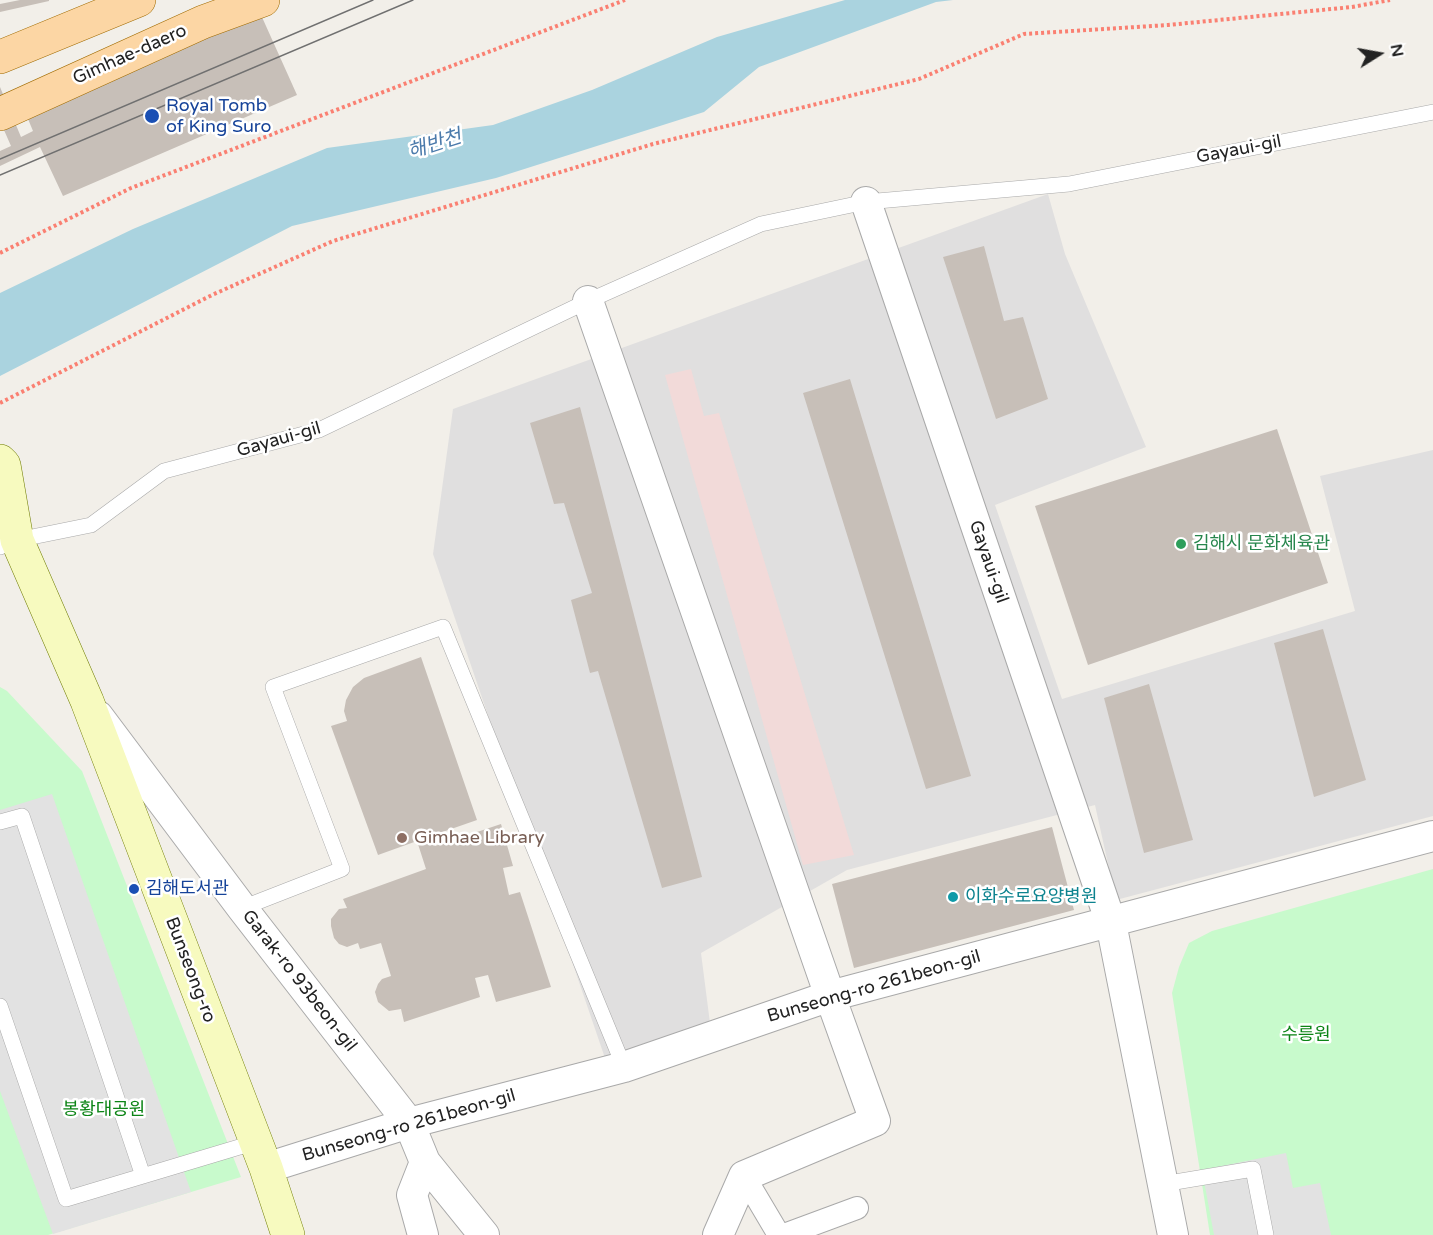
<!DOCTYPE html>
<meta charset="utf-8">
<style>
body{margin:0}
#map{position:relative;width:1433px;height:1235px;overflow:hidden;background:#f2efe9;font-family:"Varela Round",sans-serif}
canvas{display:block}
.north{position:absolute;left:1349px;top:24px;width:60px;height:60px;-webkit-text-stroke:4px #fff;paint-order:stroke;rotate:79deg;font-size:16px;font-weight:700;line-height:24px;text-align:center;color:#222}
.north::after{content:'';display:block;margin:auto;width:21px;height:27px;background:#222;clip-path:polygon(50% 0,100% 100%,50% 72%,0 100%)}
</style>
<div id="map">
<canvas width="1433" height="1235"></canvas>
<div class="north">N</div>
</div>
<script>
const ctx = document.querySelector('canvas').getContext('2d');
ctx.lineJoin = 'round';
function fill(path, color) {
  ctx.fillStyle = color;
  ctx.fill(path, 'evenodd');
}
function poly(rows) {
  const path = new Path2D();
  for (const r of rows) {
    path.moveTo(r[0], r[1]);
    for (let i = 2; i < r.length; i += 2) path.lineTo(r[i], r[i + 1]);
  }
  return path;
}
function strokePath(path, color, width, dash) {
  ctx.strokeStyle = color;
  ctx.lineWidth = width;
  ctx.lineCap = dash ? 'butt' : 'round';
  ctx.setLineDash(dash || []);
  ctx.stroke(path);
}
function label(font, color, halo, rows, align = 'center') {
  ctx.font = font + ' "Varela Round","Noto Sans KR",sans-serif';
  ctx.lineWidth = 5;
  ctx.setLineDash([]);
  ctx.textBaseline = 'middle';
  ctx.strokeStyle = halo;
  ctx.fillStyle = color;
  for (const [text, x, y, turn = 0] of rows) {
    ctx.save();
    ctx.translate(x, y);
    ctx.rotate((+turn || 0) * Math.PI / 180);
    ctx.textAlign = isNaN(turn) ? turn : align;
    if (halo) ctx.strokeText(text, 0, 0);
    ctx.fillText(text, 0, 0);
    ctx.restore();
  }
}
const residential = poly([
 [1048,194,1065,254,1146,447,995,505,1062,699,1355,611,1320,476,1433,450,1433,816,1116,900,1095,805,847,870,701,953,711,1031,607,1064,433,554,453,409]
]);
const commercial = poly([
 [691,369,704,416,719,413,854,855,803,865,665,375]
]);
const park = poly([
 [0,687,7,691,82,771,241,1177,48,1235,0,1235],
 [1433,869,1433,1235,1210,1235,1172,993,1179,967,1189,943,1212,931]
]);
const parking = poly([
 [52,794,191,1192,53,1234,0,1091,0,810],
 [1286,1153,1293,1188,1320,1183,1331,1235,1214,1235,1202,1170]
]);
const water = poly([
 [845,0,953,0,936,2,759,67,704,112,496,178,292,226,0,376,0,293,133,229,327,148,493,125,592,90,717,37]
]);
const building = poly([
 [20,0,49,0,49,1,0,12,0,4],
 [257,6,297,95,63,196,40,147,0,166,0,151,11,146,0,121,0,87,21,137,33,131,23,107],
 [984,246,1004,321,1023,317,1048,399,996,419,943,257],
 [850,379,971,776,926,789,803,393],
 [580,407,702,877,662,888,598,671,590,673,571,600,592,593,564,503,554,504,530,423],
 [1277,429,1328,583,1088,665,1035,506],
 [1323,629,1366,780,1314,797,1274,643],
 [421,657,477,820,431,836,435,846,501,824,513,866,503,868,509,895,520,892,551,987,496,1002,488,975,475,978,480,997,404,1022,401,1009,389,1011,378,1002,375,992,378,984,382,979,391,976,381,943,360,949,358,943,347,947,339,944,334,938,331,926,331,919,339,909,347,908,343,899,426,869,417,841,378,855,331,726,347,721,344,711,346,700,353,687,364,678],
 [1149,684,1193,840,1144,853,1104,698],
 [1052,827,1074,910,854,968,832,884]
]);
const path = poly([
 [0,253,131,188,625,0],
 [0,403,212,295,333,241,653,144,919,79,1024,34,1168,25,1352,7,1390,0]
]);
const service = poly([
 [0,547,17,540,91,525,164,471,319,430,588,301,761,224,866,202,1069,184,1433,112],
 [0,822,22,816,143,1176],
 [242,908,342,869,273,687,443,627,624,1067],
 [0,1006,66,1199,256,1142],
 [1163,1184,1253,1169,1266,1235]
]);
const pedestrian = poly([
 [744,1176,779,1235],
 [784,1235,857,1208]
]);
const minor = poly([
 [866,202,1111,923,1173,1235],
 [588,301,830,996,875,1121,744,1176,718,1235],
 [98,716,242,908,409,1123,425,1162,484,1235],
 [266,1168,409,1123,624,1067,830,996,1433,836],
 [423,1235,412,1195,425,1162]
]);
const secondary = poly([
 [0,461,4,465,17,540,87,701,266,1168,288,1235]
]);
const primary = poly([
 [0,57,139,0],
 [0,114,203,22,263,0]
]);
const tram = poly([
 [0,159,373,0],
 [0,175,413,0]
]);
const markers = [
 [152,116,8,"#1a4fb4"],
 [1181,544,6,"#2e9e5b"],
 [402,838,6,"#8d6e63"],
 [134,889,6,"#1a4fb4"],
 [953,897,6,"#0f9aa8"]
];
const streetNames = [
 ["Gimhae-daero",130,55,-24],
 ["Gayaui-gil",1239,150,-11],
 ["Gayaui-gil",279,440,-16],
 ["Gayaui-gil",988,562,71],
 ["Bunseong-ro",190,970,69],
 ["Garak-ro 93beon-gil",299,981,52],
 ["Bunseong-ro 261beon-gil",874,987,-16],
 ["Bunseong-ro 261beon-gil",409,1126,-16]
];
const transitNames = [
 ["Royal Tomb",166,106],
 ["of King Suro",166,127],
 ["김해도서관",146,889]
];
const leisureNames = [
 ["김해시 문화체육관",1193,544]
];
const educationNames = [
 ["Gimhae Library",414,838]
];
const cultureNames = [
 ["이화수로요양병원",965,897]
];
const parkNames = [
 ["수릉원",1306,1035],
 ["봉황대공원",104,1110]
];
const waterNames = [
 ["해반천",435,145,-18]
];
fill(residential, '#e0dfdf');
fill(commercial, '#f2dad9');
fill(park, '#c8facc');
fill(parking, '#e2e2e2');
fill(water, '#aad3df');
fill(building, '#c7bfb8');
strokePath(service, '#a9a9a9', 16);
strokePath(pedestrian, '#a9a9a9', 24);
strokePath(minor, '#a9a9a9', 32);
strokePath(secondary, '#707d05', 34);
strokePath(primary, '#a06b00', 34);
strokePath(path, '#fa8072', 4, [3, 3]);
strokePath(service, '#fff', 15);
strokePath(pedestrian, '#fff', 22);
strokePath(minor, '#fff', 30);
strokePath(secondary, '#f7fabf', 33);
strokePath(primary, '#fcd6a4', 33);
strokePath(tram, '#707070', 1.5);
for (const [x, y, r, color] of markers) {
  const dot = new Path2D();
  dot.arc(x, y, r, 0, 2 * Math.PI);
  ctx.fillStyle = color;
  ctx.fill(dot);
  strokePath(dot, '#fff', 2);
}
label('18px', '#222', '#fff', streetNames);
label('18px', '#164399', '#fff', transitNames, 'left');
label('18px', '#27864d', '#fff', leisureNames, 'left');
label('18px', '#785e54', '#fff', educationNames, 'left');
label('18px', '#0d838f', '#fff', cultureNames, 'left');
label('18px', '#0c8416', '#fff', parkNames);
label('italic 20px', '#4a7aab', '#fff', waterNames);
</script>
